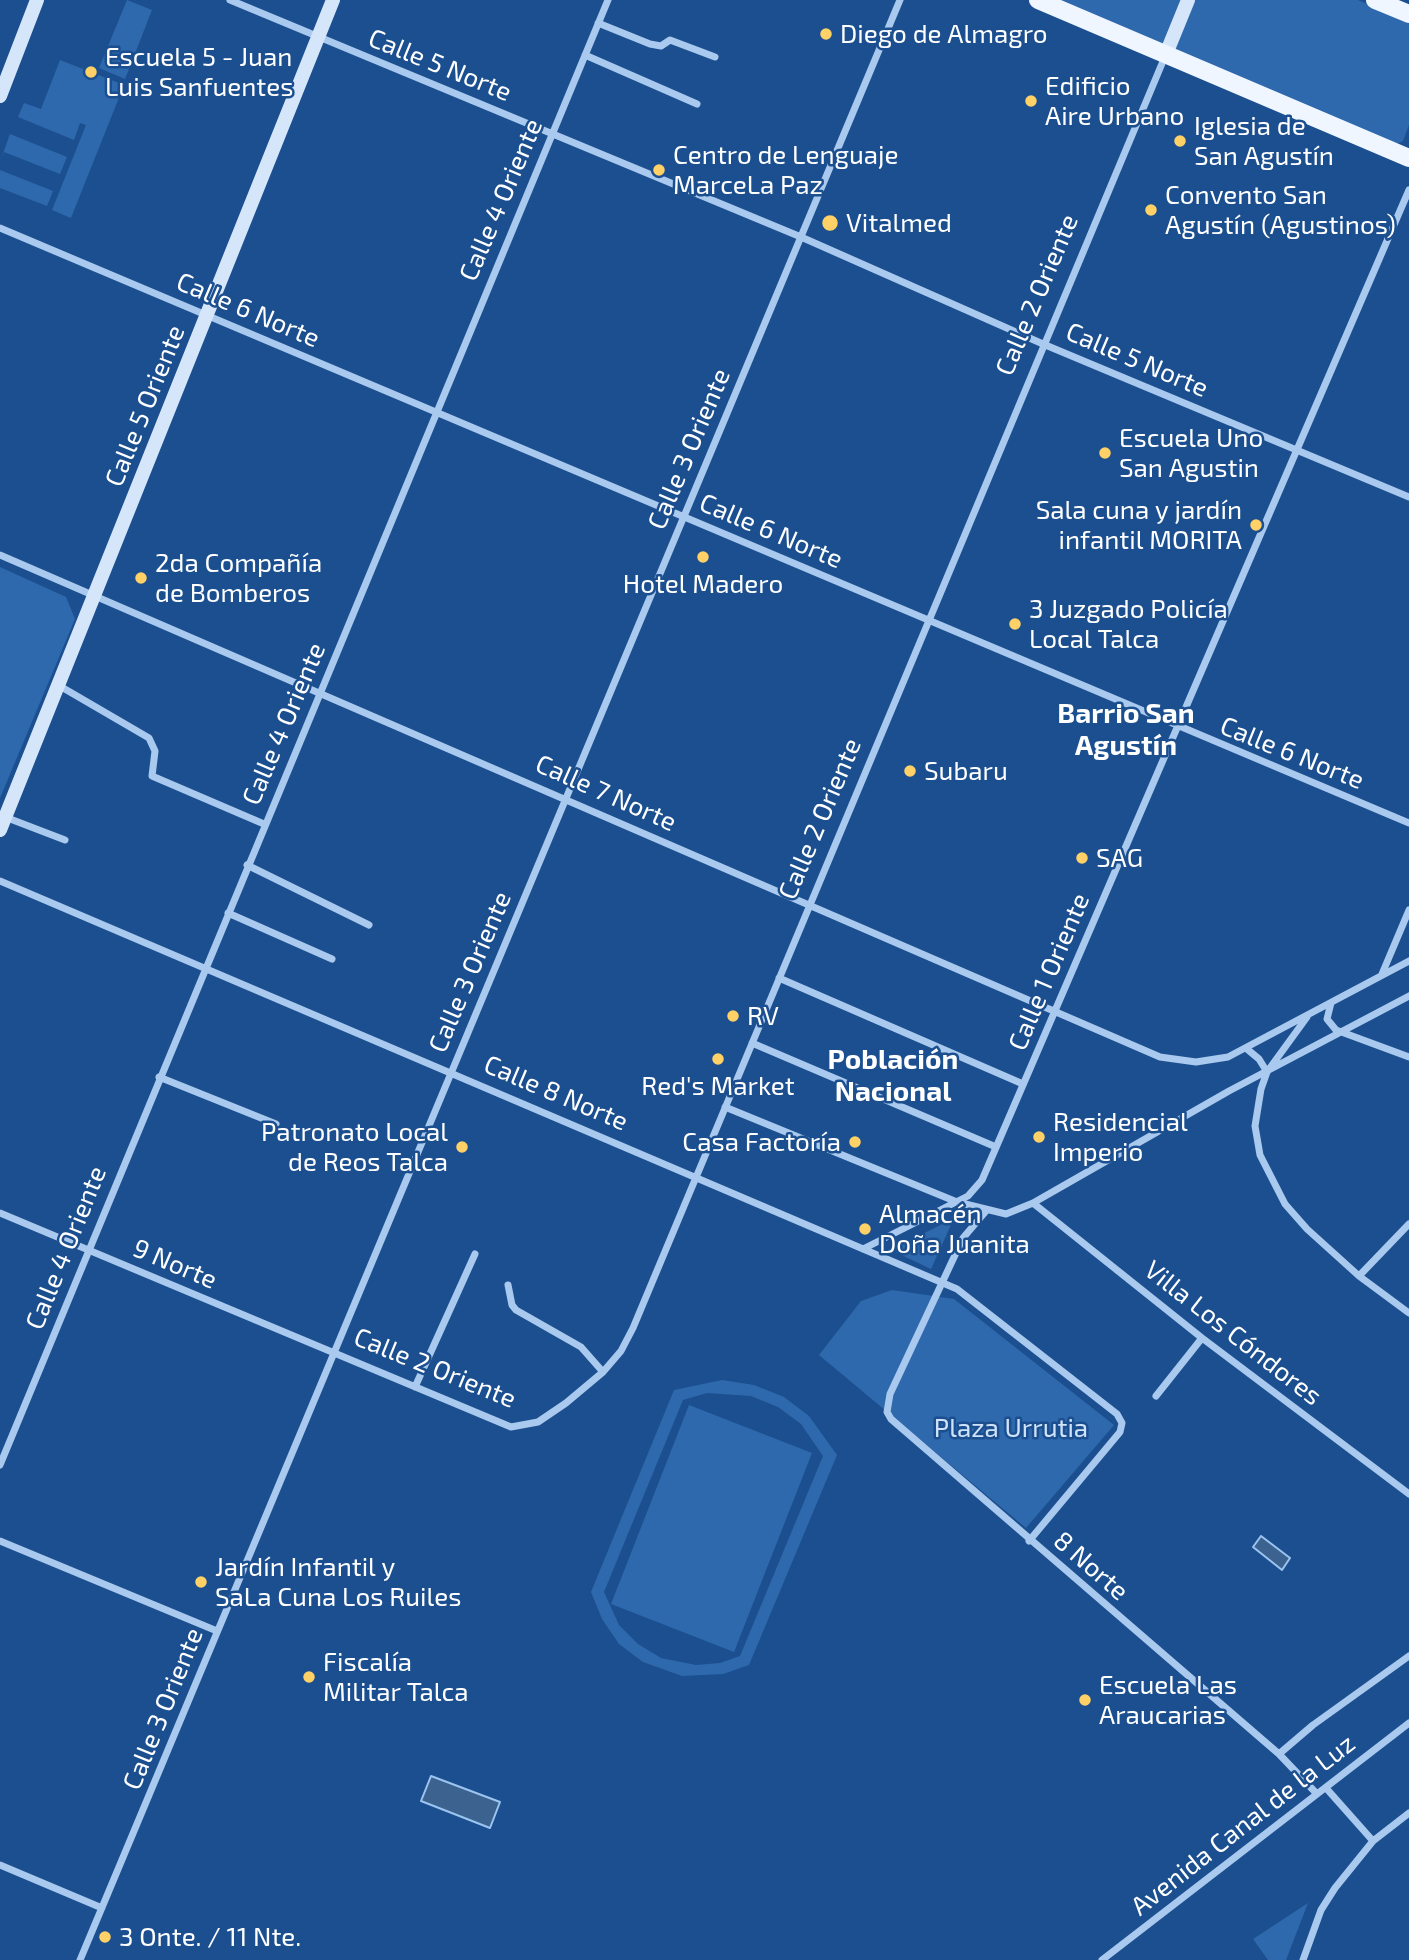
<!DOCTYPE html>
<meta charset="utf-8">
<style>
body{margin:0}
canvas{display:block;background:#1b4f8f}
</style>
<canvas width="1409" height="1960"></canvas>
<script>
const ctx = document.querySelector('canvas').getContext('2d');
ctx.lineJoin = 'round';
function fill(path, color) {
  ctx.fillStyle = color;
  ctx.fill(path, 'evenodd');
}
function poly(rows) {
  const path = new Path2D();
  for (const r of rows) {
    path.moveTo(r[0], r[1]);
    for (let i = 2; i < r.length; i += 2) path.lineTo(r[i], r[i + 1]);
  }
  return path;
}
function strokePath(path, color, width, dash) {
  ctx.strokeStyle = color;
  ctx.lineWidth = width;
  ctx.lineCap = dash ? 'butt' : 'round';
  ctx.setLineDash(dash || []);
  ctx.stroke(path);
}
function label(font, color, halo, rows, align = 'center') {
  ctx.font = font + ' "Exo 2",sans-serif';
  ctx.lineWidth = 5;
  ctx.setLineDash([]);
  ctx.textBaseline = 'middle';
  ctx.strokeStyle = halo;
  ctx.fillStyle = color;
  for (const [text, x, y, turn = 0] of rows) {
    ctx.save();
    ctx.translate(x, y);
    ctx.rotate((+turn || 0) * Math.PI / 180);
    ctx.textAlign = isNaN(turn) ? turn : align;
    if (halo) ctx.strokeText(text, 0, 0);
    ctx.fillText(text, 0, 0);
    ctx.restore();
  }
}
const green = poly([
 [127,0,152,10,125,79,99,68],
 [1057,0,1358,0,1409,22,1409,125,1403,141,1397,144],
 [60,60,124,85,71,218,52,210,86,125,80,123,74,140,18,117,24,103,41,109],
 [10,134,67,157,60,174,4,152,0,162],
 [0,170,53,191,47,206,0,188],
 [0,567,66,597,75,619,0,798],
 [954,1218,931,1269,891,1250],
 [892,1290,954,1299,1114,1425,1026,1528,819,1355,861,1301],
 [722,1380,754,1385,784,1397,809,1416,837,1455,749,1665,723,1674,682,1676,643,1662,619,1644,602,1619,591,1592,674,1390],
 [707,1393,751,1396,778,1407,801,1424,823,1456,740,1656,720,1663,696,1665,661,1658,638,1644,619,1625,604,1592,683,1400],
 [689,1405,812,1453,734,1652,611,1604],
 [1308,1903,1286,1960,1268,1960,1253,1939]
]);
const water = poly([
 [1261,1536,1290,1558,1282,1570,1253,1547,1261,1536],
 [431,1776,500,1802,490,1828,421,1801,431,1776]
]);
const street = poly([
 [230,0,801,237,1043,344,1409,497],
 [598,23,650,44,661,46,670,40,715,57],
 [585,55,697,104],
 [0,228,1409,823],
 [0,555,1160,1057,1196,1062,1228,1057,1409,961],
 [58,685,149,738,155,751,152,776,264,824],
 [5,817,65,840],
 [247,865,369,925],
 [0,881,957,1289,1117,1414,1122,1423,1120,1432,1029,1541],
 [228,913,332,959],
 [1382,974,1409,910],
 [779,978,1023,1084],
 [1331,1003,1327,1019,1336,1030,1409,1057],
 [1307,1017,1267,1072,1261,1089,1255,1126,1260,1155,1285,1204,1307,1229,1359,1276,1409,1313],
 [752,1043,996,1147],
 [1247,1049,1259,1059,1267,1072],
 [159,1077,276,1124],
 [725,1107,957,1202,1006,1214,1033,1203,1229,1091,1409,996],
 [1033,1203,1202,1338,1409,1494],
 [986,1211,963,1238,890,1394,887,1412,891,1419,1279,1754,1317,1794],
 [0,1213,511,1427,538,1422,566,1403,603,1372,621,1351,633,1328,1166,54],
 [863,1249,968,1196,982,1180,1409,190],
 [1359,1276,1409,1224],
 [508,1285,512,1305,516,1310,581,1347,603,1372],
 [415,1387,475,1254],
 [1156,1396,1202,1338],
 [0,1465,608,0],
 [0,1541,217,1631],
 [1279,1754,1313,1725,1409,1656],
 [1326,1788,1373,1841],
 [0,1865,102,1908],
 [80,1960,900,0],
 [1102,1960,1409,1723],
 [1303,1960,1321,1910,1335,1888,1373,1841,1409,1813]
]);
const secondary = poly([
 [1166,54,1188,0],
 [0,96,37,0],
 [0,830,333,0]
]);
const primary = poly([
 [1038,0,1409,158],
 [1375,0,1409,14]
]);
const markers = [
 [826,34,7,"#ffd166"],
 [91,72,7,"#ffd166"],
 [1031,101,7,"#ffd166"],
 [1180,141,7,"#ffd166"],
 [659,170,7,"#ffd166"],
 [1151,210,7,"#ffd166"],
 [830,223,9,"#ffd166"],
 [1105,453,7,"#ffd166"],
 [1256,525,7,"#ffd166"],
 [703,557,7,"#ffd166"],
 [141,578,7,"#ffd166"],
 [1015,624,7,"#ffd166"],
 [910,771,7,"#ffd166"],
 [1082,858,7,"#ffd166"],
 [733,1016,7,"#ffd166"],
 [718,1059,7,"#ffd166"],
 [1039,1137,7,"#ffd166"],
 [855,1142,7,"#ffd166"],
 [462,1147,7,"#ffd166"],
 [865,1229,7,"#ffd166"],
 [201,1582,7,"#ffd166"],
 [309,1677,7,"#ffd166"],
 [1085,1700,7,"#ffd166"],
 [105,1937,7,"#ffd166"]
];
const poiNames = [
 ["Diego de Almagro",840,34],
 ["Escuela 5 - Juan",105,57],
 ["Luis Sanfuentes",105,87],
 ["Edificio",1045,86],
 ["Aire Urbano",1045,116],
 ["Iglesia de",1194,126],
 ["San Agustín",1194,156],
 ["Centro de Lenguaje",673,155],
 ["MarceLa Paz",673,185],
 ["Convento San",1165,195],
 ["Agustín (Agustinos)",1165,225],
 ["Vitalmed",846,223],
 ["Escuela Uno",1119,438],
 ["San Agustin",1119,468],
 ["Sala cuna y jardín",1242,510,"right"],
 ["infantil MORITA",1242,540,"right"],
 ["2da Compañía",155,563],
 ["de Bomberos",155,593],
 ["Hotel Madero",703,584,"center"],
 ["3 Juzgado Policía",1029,609],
 ["Local Talca",1029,639],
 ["Subaru",924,771],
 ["SAG",1096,858],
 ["RV",747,1016],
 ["Red's Market",718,1086,"center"],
 ["Residencial",1053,1122],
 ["Imperio",1053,1152],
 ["Patronato Local",448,1132,"right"],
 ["de Reos Talca",448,1162,"right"],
 ["Casa Factoría",841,1142,"right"],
 ["Almacén",879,1214],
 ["Doña Juanita",879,1244],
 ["Jardín Infantil y",215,1567],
 ["SaLa Cuna Los Ruiles",215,1597],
 ["Fiscalía",323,1662],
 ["Militar Talca",323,1692],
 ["Escuela Las",1099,1685],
 ["Araucarias",1099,1715],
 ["3 Onte. / 11 Nte.",119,1937]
];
const streetNames = [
 ["Calle 5 Norte",440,65,22],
 ["Calle 4 Oriente",501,200,-67],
 ["Calle 2 Oriente",1037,295,-67],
 ["Calle 6 Norte",248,310,23],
 ["Calle 5 Norte",1137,360,23],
 ["Calle 5 Oriente",145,406,-68],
 ["Calle 3 Oriente",689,449,-67],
 ["Calle 6 Norte",771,531,23],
 ["Calle 4 Oriente",284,724,-67],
 ["Calle 6 Norte",1292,753,22],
 ["Calle 7 Norte",606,793,24],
 ["Calle 2 Oriente",820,819,-67],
 ["Calle 3 Oriente",470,972,-67],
 ["Calle 1 Oriente",1049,972,-67],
 ["Calle 8 Norte",556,1093,23],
 ["Calle 4 Oriente",66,1248,-68],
 ["9 Norte",175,1264,23],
 ["Villa Los Cóndores",1233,1333,38],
 ["Calle 2 Oriente",435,1368,22],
 ["8 Norte",1091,1566,41],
 ["Calle 3 Oriente",163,1709,-68],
 ["Avenida Canal de la Luz",1243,1825,-38]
];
const parkNames = [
 ["Plaza Urrutia",1011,1428]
];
const neighbourhoodNames = [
 ["Barrio San",1126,714],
 ["Agustín",1126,746],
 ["Población",893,1060],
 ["Nacional",893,1092]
];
fill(green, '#2e69ad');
fill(water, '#3c6290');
strokePath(water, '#9cc4f0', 2);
strokePath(street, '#a9c9ee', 7);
strokePath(secondary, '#d6e6fa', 14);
strokePath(primary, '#f0f6ff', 18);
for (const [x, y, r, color] of markers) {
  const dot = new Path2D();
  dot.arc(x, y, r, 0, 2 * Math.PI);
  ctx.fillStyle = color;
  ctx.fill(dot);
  strokePath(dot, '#1b4f8f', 2.5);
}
label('26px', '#fff', '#1b4f8f', poiNames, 'left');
label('26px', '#fff', '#1b4f8f', streetNames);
label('26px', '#cfe3fa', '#1b4f8f', parkNames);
label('bold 28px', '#fff', '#1b4f8f', neighbourhoodNames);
</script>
